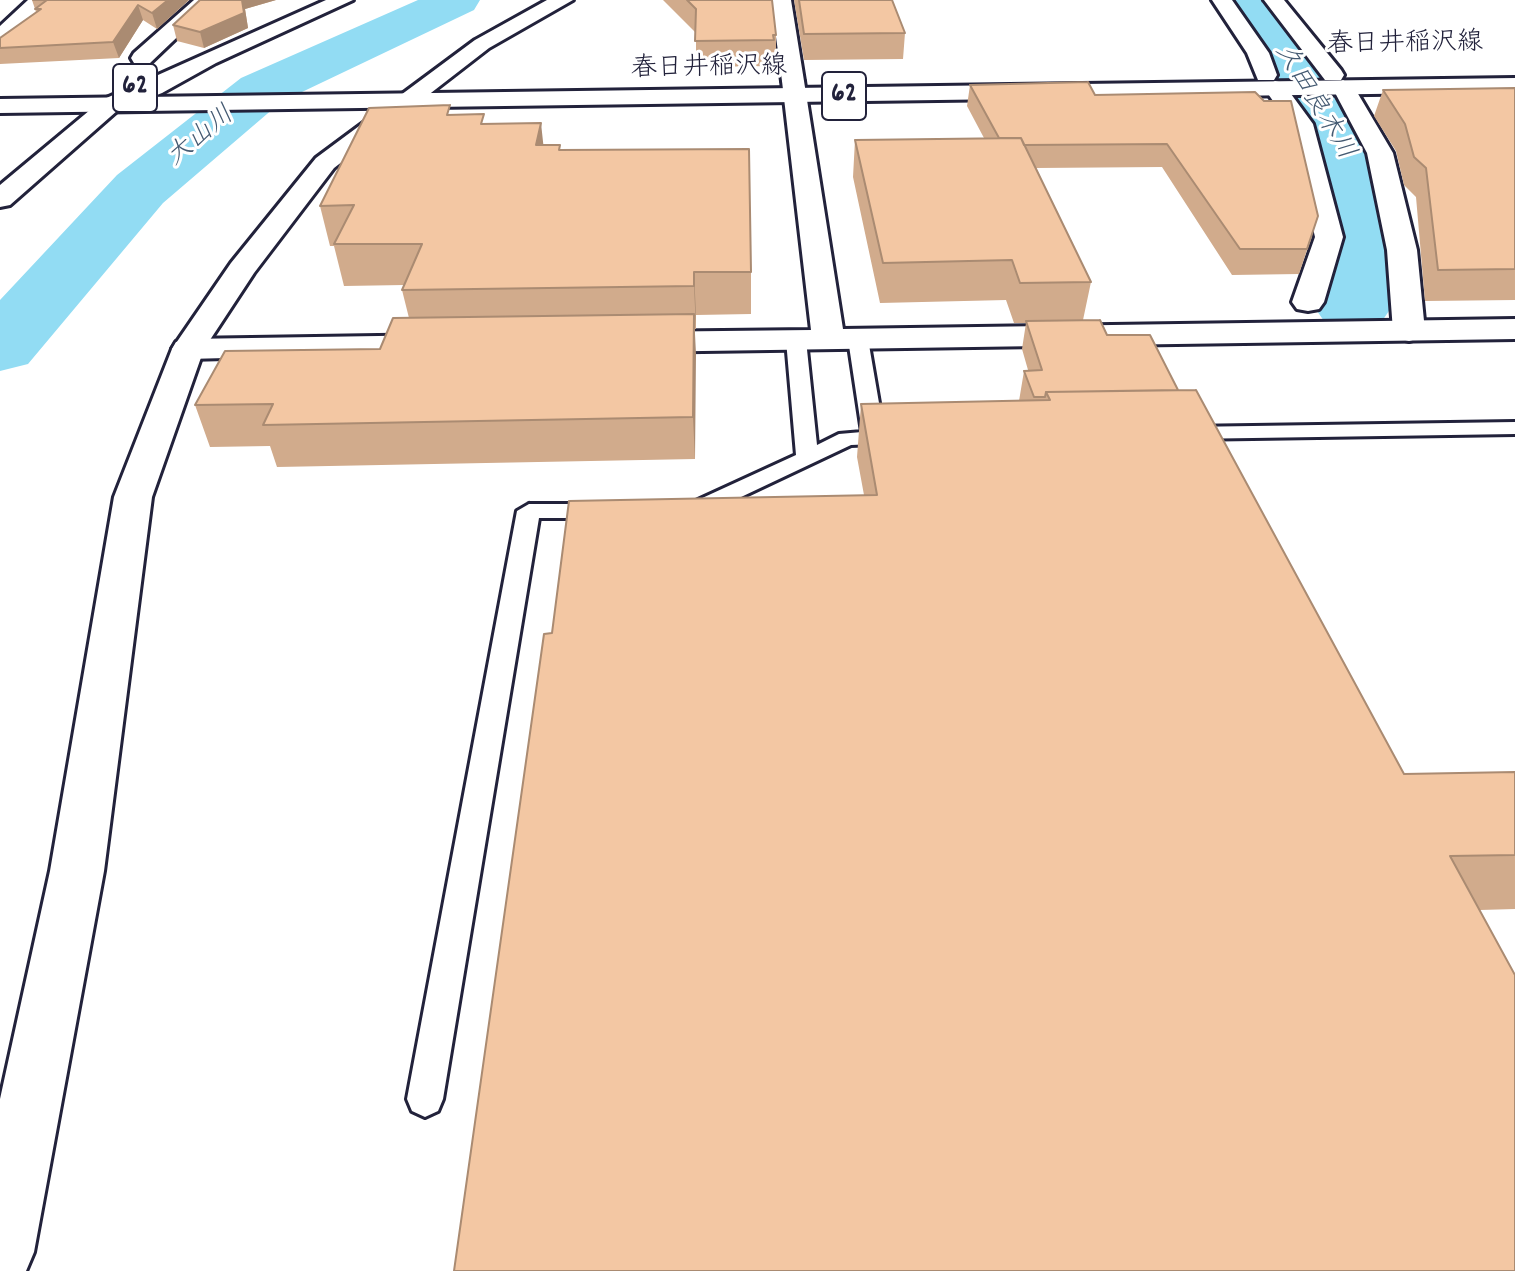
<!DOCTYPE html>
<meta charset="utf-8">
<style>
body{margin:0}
canvas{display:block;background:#fff}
</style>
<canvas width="1515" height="1271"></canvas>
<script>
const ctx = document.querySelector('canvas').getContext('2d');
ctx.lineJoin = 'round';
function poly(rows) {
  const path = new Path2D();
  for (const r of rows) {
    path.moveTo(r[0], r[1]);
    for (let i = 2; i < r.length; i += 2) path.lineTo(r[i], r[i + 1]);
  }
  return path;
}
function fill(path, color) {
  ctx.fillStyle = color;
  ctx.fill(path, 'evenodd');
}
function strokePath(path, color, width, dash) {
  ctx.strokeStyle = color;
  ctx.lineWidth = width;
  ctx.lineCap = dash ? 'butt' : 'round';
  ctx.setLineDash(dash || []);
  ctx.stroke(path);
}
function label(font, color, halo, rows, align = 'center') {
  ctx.font = font + ' Dekko,"Klee One",sans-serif';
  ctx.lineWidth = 6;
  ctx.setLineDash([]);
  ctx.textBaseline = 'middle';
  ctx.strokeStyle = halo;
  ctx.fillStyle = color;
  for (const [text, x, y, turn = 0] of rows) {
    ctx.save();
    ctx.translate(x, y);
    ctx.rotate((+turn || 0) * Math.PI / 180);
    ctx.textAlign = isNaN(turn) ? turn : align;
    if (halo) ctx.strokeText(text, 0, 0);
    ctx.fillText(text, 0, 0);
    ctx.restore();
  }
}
const river = poly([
 [418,0,480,0,474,10,281,102,163,203,28,364,0,371,0,300,117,175,241,78,418,0],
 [1227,0,1274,0,1346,102,1382,160,1394,206,1391,308,1380,324,1353,331,1326,324,1315,308,1328,206,1320,160,1290,102,1227,0]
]);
const service = poly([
 [858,333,868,339,884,432,899,433,902,438,899,443,851,445,703,515,687,515,683,510,687,505,796,455,786,340,789,336,803,336,806,340,817,445,839,434,862,432,848,339,858,333],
 [1515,422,1515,434,1187,439,1176,433,1187,427,1515,422],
 [529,504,604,504,616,511,604,518,539,518,443,1099,438,1111,425,1117,412,1111,407,1099,517,511,529,504]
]);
const minor = poly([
 [28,0,49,0,7,42,0,44,0,26,28,0],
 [194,0,216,0,150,63,134,63,131,58,134,53,194,0],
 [326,0,353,0,216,63,162,93,118,110,10,205,0,207,0,185,102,100,326,0],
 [547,0,573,0,489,48,334,168,254,273,204,349,152,497,104,871,34,1252,26,1271,0,1271,0,1099,50,871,114,497,172,349,231,263,316,158,475,40,547,0],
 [771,0,791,0,804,81,801,86,785,86,782,81,771,0],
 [1212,0,1232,0,1269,53,1277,75,1274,80,1258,80,1247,53,1212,0],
 [1264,0,1284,0,1341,70,1344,75,1341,80,1325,80,1264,0],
 [1343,80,1354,87,1393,153,1417,250,1425,331,1420,338,1409,341,1398,338,1393,331,1387,250,1367,153,1332,87,1343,80],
 [1275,81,1283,83,1313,124,1343,237,1324,302,1319,309,1308,311,1297,309,1292,302,1315,237,1289,124,1264,88,1275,81]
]);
const tertiary = poly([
 [793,74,804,81,843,329,1515,319,1515,339,635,352,623,349,619,342,623,335,635,332,811,330,782,81,793,74],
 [442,335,454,338,458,345,454,352,188,359,176,356,172,349,176,342,188,339,442,335]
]);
const primary = poly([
 [1515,78,1515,92,0,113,0,99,1515,78]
]);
const wall = poly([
 [32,0,189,0,157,29,143,20,119,58,0,64,0,38,36,12],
 [200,0,276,0,245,9,248,28,204,48,177,41,173,25],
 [663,0,772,0,776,35,776,61,774,61,774,66,696,67,696,33],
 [794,0,892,0,905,33,903,59,804,60],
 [970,85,1095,95,1310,241,1299,274,1232,275,1162,167,1036,168,1091,282,1083,320,1107,335,1178,390,1404,774,1515,772,1515,909,1480,910,552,633,864,495,857,457,861,404,1019,401,1024,371,1028,370,1022,349,1026,323,1014,323,1006,300,880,303,853,177,855,140,984,138,967,106],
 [1515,88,1515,300,1425,301,1416,197,1404,185,1396,151,1374,116,1383,90],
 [452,115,485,124,543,145,560,150,751,272,751,314,696,315,696,329,695,329,695,459,277,467,270,446,210,447,195,405,380,349,409,318,402,290,404,285,344,286,334,246,330,246,320,206]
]);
const shadedWall = poly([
 [168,0,189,0,157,29,152,13],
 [242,0,276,0,245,9,248,28,204,48,200,32],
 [138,5,143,20,119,58,113,42],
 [541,123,545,160,536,145],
 [694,272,696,315,696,329,694,286],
 [694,314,696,354,695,459,693,417]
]);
const building = poly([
 [33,0,168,0,152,13,138,5,113,42,0,48,0,38,41,9,35,9,47,0,33,0],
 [200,0,242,0,244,13,200,32,173,25,200,0],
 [687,0,772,0,776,35,773,35,774,40,695,41,696,9,687,0],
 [799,0,892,0,905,33,804,34,799,0],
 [1088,82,1095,95,1255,92,1264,101,1291,101,1318,216,1307,249,1240,249,1167,144,1024,145,1021,138,999,138,970,85,1088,82],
 [1515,88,1515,269,1438,270,1426,168,1414,157,1405,124,1383,90,1515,88],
 [450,105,447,115,484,114,481,124,541,123,536,145,560,145,559,150,749,149,751,272,694,272,694,286,402,290,422,244,334,244,354,205,320,206,369,108,450,105],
 [1021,138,1091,282,1020,283,1012,260,883,263,855,140,1021,138],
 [694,314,693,417,263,425,273,404,195,405,225,351,380,349,393,318,694,314],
 [1100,320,1107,335,1150,335,1178,390,1046,392,1045,397,1034,397,1024,371,1042,370,1026,321,1100,320],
 [1196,390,1404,774,1515,772,1515,855,1450,856,1515,975,1515,1271,454,1271,544,634,552,633,569,501,877,495,861,404,1050,400,1046,392,1196,390]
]);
const farStreetnames = [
 ["春日井稲沢線",1405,46,-1],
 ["春日井稲沢線",709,70,-1]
];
const farWaternames = [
 ["久田良木川",1313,103,59],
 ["大山川",202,138,-39]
];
const shields = [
 [135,88,44],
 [844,96,44]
];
const shieldNames = [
 ["62",135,88],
 ["62",844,96]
];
fill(river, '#92dcf3');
strokePath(service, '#22223b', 6);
strokePath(minor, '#22223b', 6);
strokePath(tertiary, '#22223b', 6);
strokePath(primary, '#22223b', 6);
fill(service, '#fff');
fill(minor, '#fff');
fill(tertiary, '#fff');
fill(primary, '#fff');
fill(wall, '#d1ab8c');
fill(shadedWall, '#aa8b72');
fill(building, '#f3c7a3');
strokePath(building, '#aa8b72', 2);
label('26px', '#22223b', '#fff', farStreetnames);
label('italic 26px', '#445a72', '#fff', farWaternames);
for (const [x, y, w] of shields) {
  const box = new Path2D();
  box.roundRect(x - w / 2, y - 24, w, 48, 6);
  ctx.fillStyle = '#fff';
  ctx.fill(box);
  strokePath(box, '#22223b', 2);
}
label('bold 28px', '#22223b', null, shieldNames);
</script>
